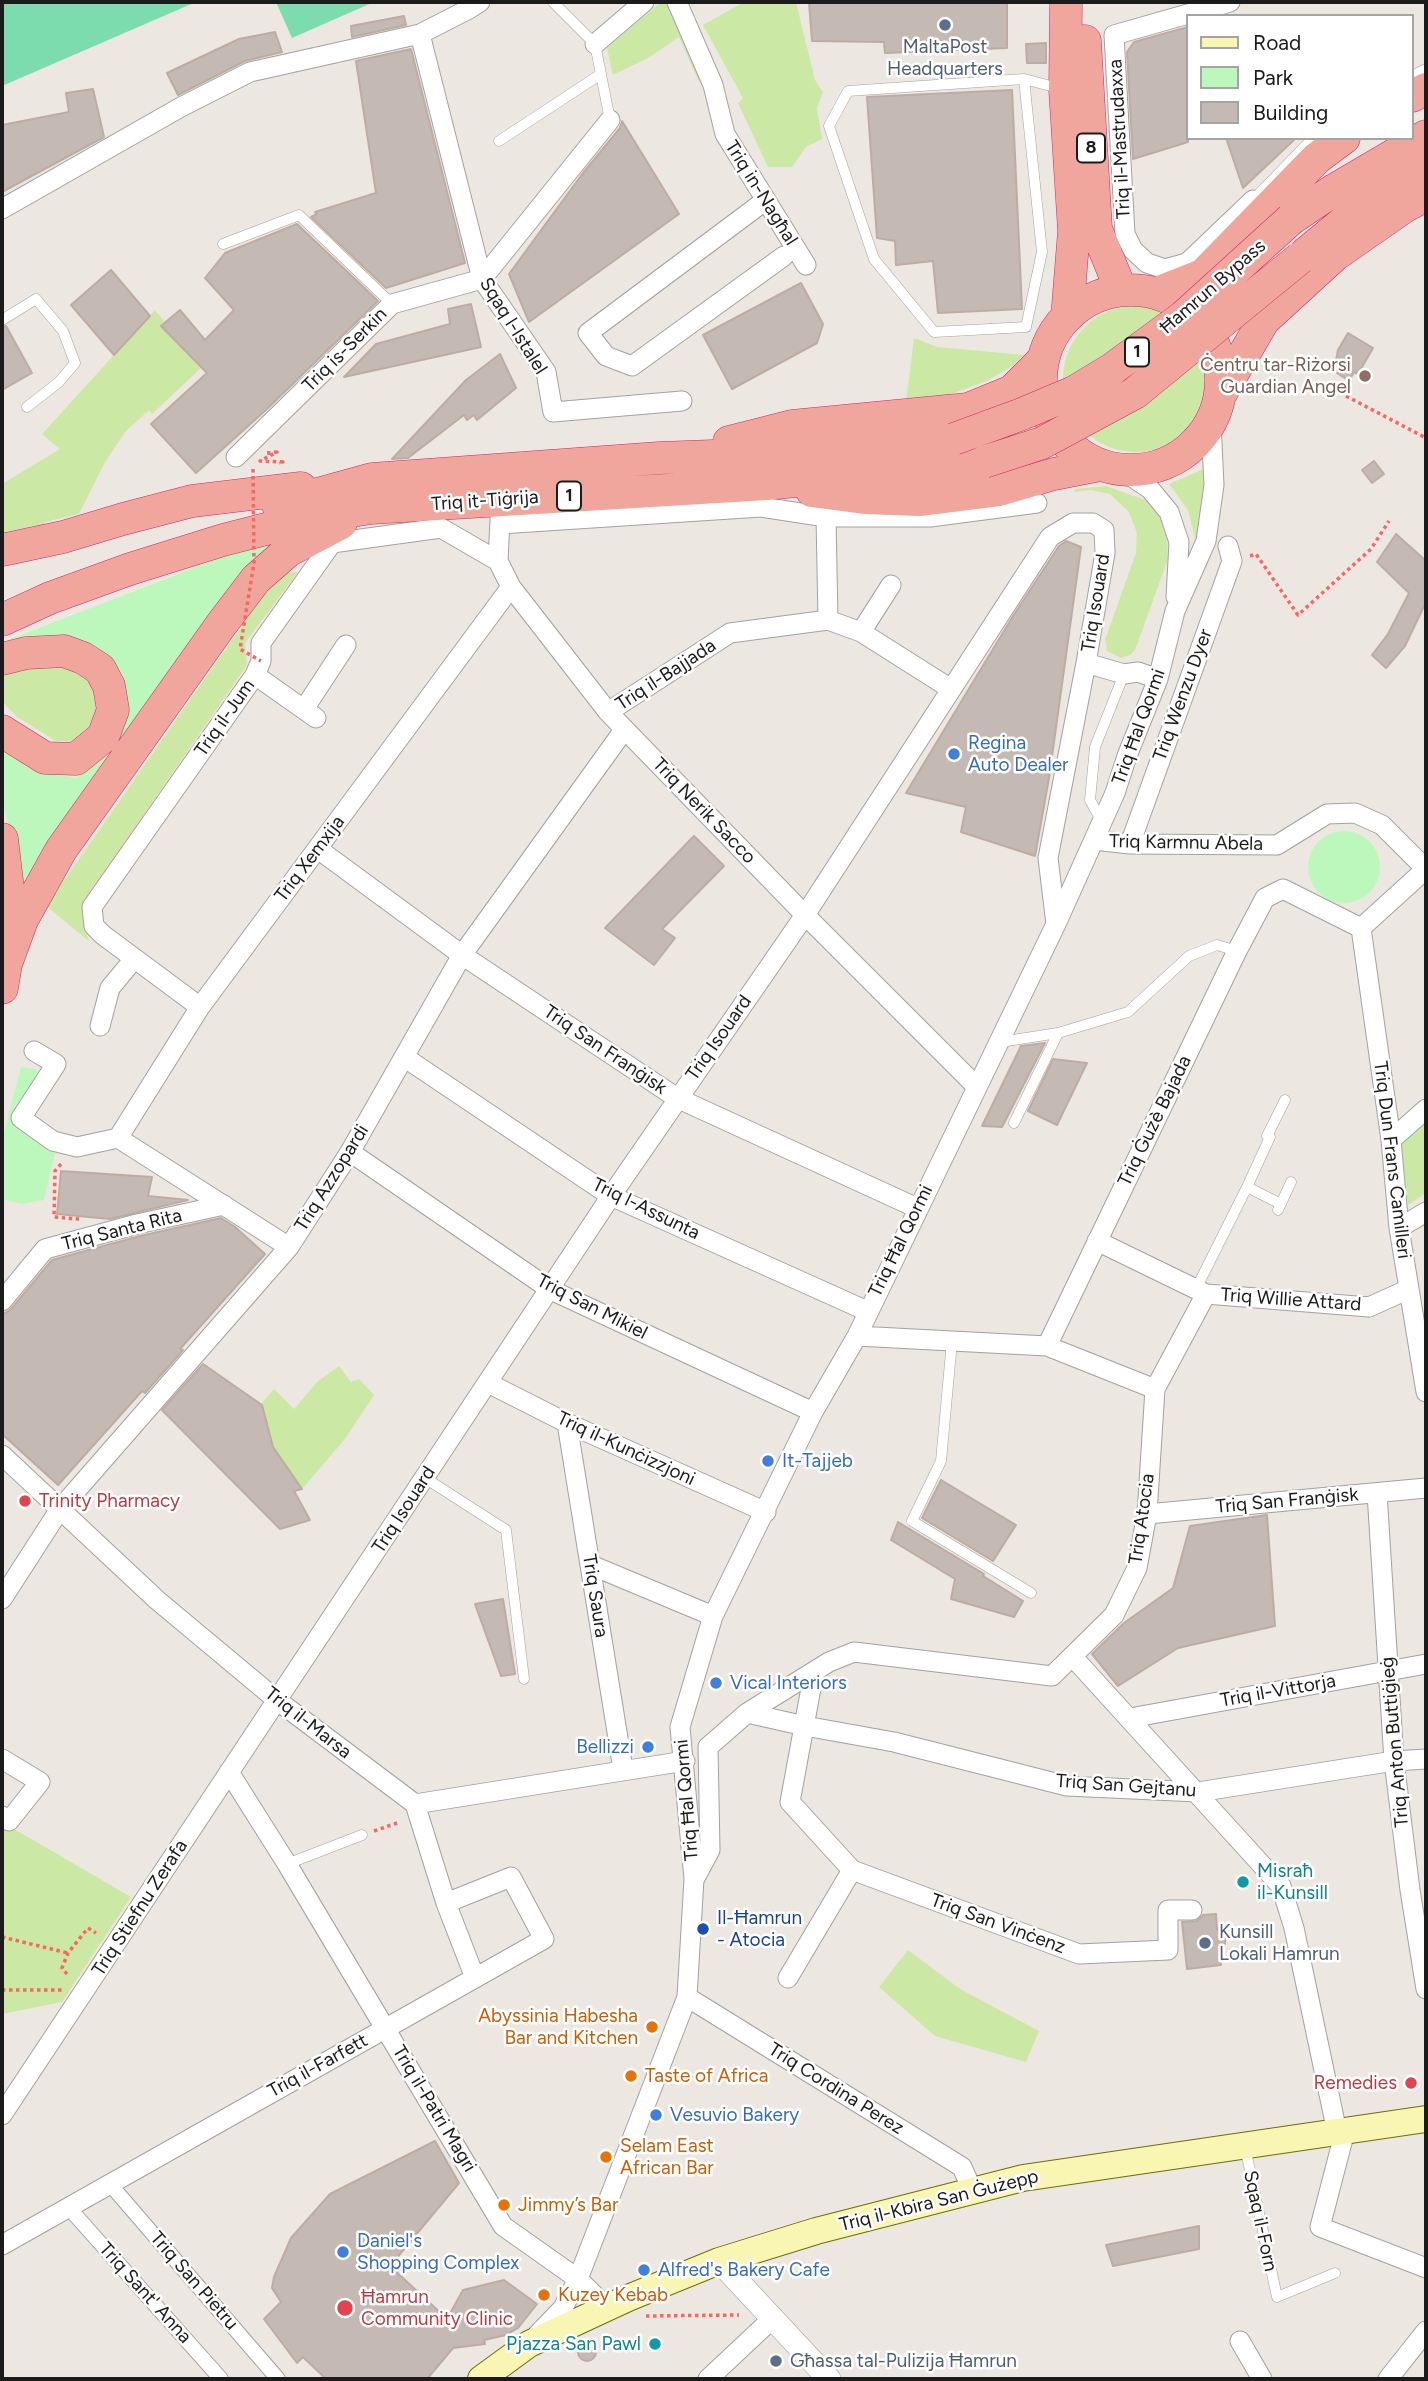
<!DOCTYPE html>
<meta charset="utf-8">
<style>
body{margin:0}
#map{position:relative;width:1428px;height:2381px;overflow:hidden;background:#ece7e0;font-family:Figtree,sans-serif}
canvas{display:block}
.frame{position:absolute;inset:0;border:4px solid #1b1b1b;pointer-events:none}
.legend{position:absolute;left:1186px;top:14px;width:228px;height:126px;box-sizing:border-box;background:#fff;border:2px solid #a4a4a4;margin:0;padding:9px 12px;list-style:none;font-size:21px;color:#1b1b1b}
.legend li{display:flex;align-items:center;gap:14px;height:35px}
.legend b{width:35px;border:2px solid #a4a4a4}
</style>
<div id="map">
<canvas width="1428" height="2381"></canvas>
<div class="frame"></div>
<ul class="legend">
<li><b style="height:9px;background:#f9f5b2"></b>Road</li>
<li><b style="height:19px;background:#bcf8bb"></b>Park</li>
<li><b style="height:19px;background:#c4b9b3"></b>Building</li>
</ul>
</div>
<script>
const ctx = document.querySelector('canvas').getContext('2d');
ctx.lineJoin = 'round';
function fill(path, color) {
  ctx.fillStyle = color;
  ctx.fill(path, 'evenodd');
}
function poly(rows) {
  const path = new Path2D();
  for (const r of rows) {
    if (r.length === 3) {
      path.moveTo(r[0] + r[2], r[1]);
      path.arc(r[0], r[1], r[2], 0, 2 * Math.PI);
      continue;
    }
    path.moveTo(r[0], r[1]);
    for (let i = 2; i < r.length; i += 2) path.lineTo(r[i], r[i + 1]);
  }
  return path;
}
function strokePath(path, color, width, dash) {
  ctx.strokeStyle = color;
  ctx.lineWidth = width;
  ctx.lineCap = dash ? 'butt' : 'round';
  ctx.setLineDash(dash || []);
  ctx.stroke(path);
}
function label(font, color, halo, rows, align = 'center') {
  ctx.font = font + ' Figtree,sans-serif';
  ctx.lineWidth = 5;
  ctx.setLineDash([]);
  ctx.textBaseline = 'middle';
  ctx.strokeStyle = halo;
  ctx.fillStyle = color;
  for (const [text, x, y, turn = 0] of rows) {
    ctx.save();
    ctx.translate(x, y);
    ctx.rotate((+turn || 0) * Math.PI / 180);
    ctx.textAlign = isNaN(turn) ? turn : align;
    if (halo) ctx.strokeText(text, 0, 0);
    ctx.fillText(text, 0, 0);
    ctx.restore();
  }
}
const grass = poly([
 [661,2,668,2,703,75,699,82,679,37,648,58,613,75,607,48],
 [744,2,796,2,815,80,823,92,817,108,822,139,806,147,792,167,768,167,738,103,743,98,703,25],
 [1136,379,73],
 [155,310,202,367,152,414,149,410,125,432,105,462,79,514,45,522,44,534,2,536,2,484,60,449,42,434],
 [914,338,937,347,1024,355,1012,366,987,381,931,401,906,403],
 [1206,468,1201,520,1196,542,1188,510,1169,484],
 [1106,486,1148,501,1161,515,1167,533,1168,559,1135,650,1130,655,1121,658,1107,651,1105,640,1136,553,1137,533,1129,512,1110,494,1091,490,1075,492,1074,489],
 [298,572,245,643,247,665,84,901,83,921,89,941,46,906,279,573],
 [38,663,75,666,97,678,103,725,79,742,56,741,17,717,2,701,2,673],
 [1426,1120,1426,1193,1408,1205,1401,1141],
 [339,1366,351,1382,359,1379,374,1395,345,1439,302,1489,273,1447,262,1403,274,1389,294,1409,317,1382],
 [2,1822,131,1897,62,2002,2,2014],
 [908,1950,960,1989,1039,2031,1026,2062,935,2036,879,1987]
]);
const park = poly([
 [274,544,18,901,8,824,2,795,2,749,37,772,77,778,107,755,126,708,123,673,98,649,62,639,6,641,217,559],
 [1344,867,36],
 [21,1067,36,1069,40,1078,14,1123,55,1153,44,1200,22,1204,2,1199,2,1141]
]);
const pitch = poly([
 [2,2,196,2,2,86],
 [276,2,374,2,292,38]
]);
const building = poly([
 [809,2,1007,2,1007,48,885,53,884,42,812,41,809,2],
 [404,16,406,25,352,37,351,26,404,16],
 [1188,27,1188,142,1133,159,1127,52,1134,42,1188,27],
 [275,32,282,52,245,61,178,95,167,73,239,39,275,32],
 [1046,43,1046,63,1027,63,1026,44,1046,43],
 [411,49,465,263,386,288,311,217,317,214,315,212,376,193,356,61,411,49],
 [93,89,104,137,2,192,2,125,69,112,66,93,93,89],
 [1012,90,1022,309,938,313,933,261,896,265,895,241,877,238,867,97,1012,90],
 [622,121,679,214,529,322,509,274,583,173,620,128,622,121],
 [1226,138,1296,138,1243,188,1226,138],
 [297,224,378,301,267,409,196,473,151,424,207,373,161,326,180,310,205,340,234,310,205,278,225,253,297,224],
 [111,270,150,316,114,355,71,305,111,270],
 [801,283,823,324,817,343,732,389,703,335,801,283],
 [471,304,481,347,344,377,376,344,450,324,448,309,471,304],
 [6,326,32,373,2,390,2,327,6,326],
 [1348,333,1373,348,1358,374,1354,372,1349,381,1334,371,1338,350,1348,333],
 [500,354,516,388,477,420,474,415,467,420,464,415,408,458,392,459,466,380,500,354],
 [1374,461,1384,474,1372,483,1362,470,1374,461],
 [1396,534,1426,561,1426,602,1405,646,1386,668,1372,655,1388,634,1409,593,1377,562,1396,534],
 [1066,541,1081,547,1049,778,1035,856,961,832,966,807,906,793,1013,616,1059,546,1066,541],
 [694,836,724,866,662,929,675,938,654,965,605,928,694,836],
 [1045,1043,1002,1127,982,1126,1021,1046,1045,1043],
 [1053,1059,1087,1063,1057,1125,1028,1111,1053,1059],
 [61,1171,152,1177,148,1196,188,1200,110,1219,57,1214,61,1171],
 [221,1218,235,1227,265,1254,180,1349,183,1350,145,1393,142,1391,58,1485,2,1434,2,1315,11,1309,52,1260,140,1236,221,1218],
 [203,1364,262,1405,273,1447,302,1489,294,1491,310,1520,280,1529,162,1410,203,1364],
 [941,1480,1016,1525,993,1561,922,1518,941,1480],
 [1267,1515,1275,1626,1178,1648,1118,1686,1092,1654,1124,1623,1173,1588,1190,1526,1267,1515],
 [898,1522,984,1574,983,1576,1023,1601,1014,1617,951,1599,955,1579,891,1540,898,1522],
 [503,1599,515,1674,501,1676,475,1604,503,1599],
 [1216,1914,1217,1929,1225,1934,1225,1944,1219,1949,1221,1965,1187,1969,1182,1922,1197,1921,1203,1915,1216,1914],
 [435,2141,459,2183,390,2266,447,2319,463,2290,504,2280,537,2304,518,2328,506,2335,484,2340,485,2344,453,2348,427,2379,326,2379,303,2357,297,2363,264,2319,281,2302,272,2288,274,2277,291,2238,330,2194,435,2141],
 [1199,2226,1199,2249,1113,2266,1106,2245,1199,2226],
 [587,2352,9]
]);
const path = poly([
 [1346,396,1426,438],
 [267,453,277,452,260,461,283,462,279,463],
 [1250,556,1256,554,1298,615,1371,549,1389,521],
 [61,1164,55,1171,54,1217,79,1219],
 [374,1831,400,1822],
 [2,1937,68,1953],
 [67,1974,62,1968,68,1953,88,1928,96,1933],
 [2,1990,62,1990],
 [646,2316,739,2315]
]);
const service = poly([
 [553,2,595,44,610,120],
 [1412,76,1426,69],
 [1024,79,1042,252,1026,327,934,332,874,259,829,126,848,91,1024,79,1062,89],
 [499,141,601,74],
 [1253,200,1313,138],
 [223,244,299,215,392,304],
 [2,320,36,299,63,331,75,363,59,382,27,407],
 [1102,822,1090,800,1095,747,1124,674],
 [1000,1042,1058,1033,1128,1012,1189,956,1217,945,1237,951],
 [1014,1123,1058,1033],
 [1247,1187,1281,1204],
 [1278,1210,1291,1182],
 [1196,1289,1247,1187,1270,1137,1267,1136,1285,1100],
 [952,1341,941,1461,912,1521,1031,1593],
 [425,1478,506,1530,524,1679],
 [287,1864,362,1835],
 [1245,2147,1277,2297,1335,2273]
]);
const pedestrian = poly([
 [109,2183,278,2379],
 [69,2208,221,2379]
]);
const minor = poly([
 [677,2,713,85,725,134,806,265],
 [1230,2,1114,35,1125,234,1133,250,1147,263,1165,269,1187,263,1253,200],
 [420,34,482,279,546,372,553,412,682,401],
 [595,44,644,2],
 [766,200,588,333,606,356,632,366,784,256],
 [2,209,181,107,250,72,420,34,469,9,480,2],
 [236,457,392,304,482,279,610,120],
 [1120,469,1150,489,1169,512,1179,542,1176,597],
 [501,500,498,561,511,587,608,712,805,915,976,1086],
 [500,524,761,507,826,517,930,517,1037,503],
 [828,620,861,632,951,689],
 [861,632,891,585],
 [1086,663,1124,674,1138,672,1158,679],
 [255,675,316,718],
 [304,709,346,645],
 [608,712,730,633,828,620,826,517],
 [1094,840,1130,844,1277,845,1327,814,1355,813,1382,825,1426,869],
 [1130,844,1232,561,1228,546],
 [318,849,462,955,677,1098,917,1208],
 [1361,928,1391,1140,1399,1228,1426,1392],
 [1361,928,1426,869],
 [200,1007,103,935,94,926,92,907,255,675,261,661,261,643,332,543,441,528,498,561],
 [100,1026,110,988,134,959],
 [34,1051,56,1064,21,1118,53,1141,77,1147,118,1138,289,1247],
 [404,1057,611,1196,867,1311],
 [118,1138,200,1007,511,587],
 [1391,1140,1426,1109],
 [350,1152,551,1290,813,1412],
 [1399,1228,1426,1212],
 [1097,1241,1206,1294,1369,1307,1409,1289],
 [2,1301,45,1249,137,1224,224,1205],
 [1047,1346,1237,951,1265,898,1283,889,1361,928],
 [488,1383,567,1423,766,1512],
 [1155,1389,1206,1294],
 [567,1423,623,1769],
 [2,1455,157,1600,278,1701,415,1804,685,1761],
 [1377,1493,1394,1761,1410,1890,1426,1989],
 [1147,1514,1426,1488],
 [591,1565,713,1616],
 [2,1599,60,1509,289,1247,350,1152,462,955,624,730],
 [1072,1656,1281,1886,1294,1928,1337,2132],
 [814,1672,790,1802,852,1870,1079,1954,1168,1950,1168,1910,1192,1910],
 [747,1713,805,1726,894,1742,1067,1786,1198,1792,1394,1761,1426,1759],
 [1130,1718,1426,1664],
 [2,1759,40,1782,9,1821,2,1816],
 [229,1772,287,1864,503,2226,578,2279,607,2308],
 [695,1878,710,1850,708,1747,747,1713,829,1662,854,1652,1052,1676,1114,1615,1137,1568,1147,1514,1155,1389,1047,1346,857,1336],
 [446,1903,511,1877,544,1939,475,1978],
 [788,1978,852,1870],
 [687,1997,962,2167,973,2192],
 [2,2115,611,1196,805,915,1050,537,1073,523,1093,523,1104,530,1105,553,1086,663,1048,858,1056,924],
 [1345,2131,1320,2227,1426,2268],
 [2,2245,475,1978,446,1903,415,1804],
 [537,2335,563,2308,578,2279,687,1997,694,1879,680,1727,713,1616,813,1412,857,1336,1056,924,1115,793,1127,756,1158,679,1175,611,1206,541,1214,485,1211,422],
 [1240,2341,1262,2379],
 [708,2379,772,2319],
 [1388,2379,1426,2331]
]);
const tertiary = poly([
 [719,2261,829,2379]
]);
const secondary = poly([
 [481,2379,529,2344,628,2298,719,2261,816,2231,1023,2178,1426,2119]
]);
const trunk = poly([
 [1066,2,1065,90,1074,231,1067,317],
 [1085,41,1096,229,1121,290],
 [1412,96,1426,89],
 [1291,219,1334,190,1426,136],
 [1306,253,1390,184,1426,166],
 [1131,380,90],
 [1157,293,1203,275,1317,158,1344,138],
 [1220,395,1264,320,1335,255,1404,207,1426,195],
 [729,442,792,426,968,409,1012,391,1043,360],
 [812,491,864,498,919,500,999,490,1054,474,1100,465],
 [278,505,372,479,659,458,846,451,954,439],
 [2,550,63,537,123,519,192,501,301,488],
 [2,620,50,598,130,569,223,540,309,518,371,508,766,484,984,462],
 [2,659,26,653,64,651,83,658,100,669,109,686,113,710,103,737,76,759,45,758,2,731],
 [2,839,8,889,6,964,2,988],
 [6,964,22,920,61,850,221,625,256,579,288,551,341,523]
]);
const pathBridge = poly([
 [253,469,254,563,240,649,261,661]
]);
const trunkBridge = poly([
 [954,439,1022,414,1074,392,1112,369,1183,317,1291,219],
 [984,462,1042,443,1135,393,1300,258]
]);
const markers = [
 [945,25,7,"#5c6f8a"],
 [1365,376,7,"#8d6e63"],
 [954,754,7,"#3f7fe0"],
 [768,1461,7,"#3f7fe0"],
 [25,1501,7,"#e0444e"],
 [716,1683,7,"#3f7fe0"],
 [648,1747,7,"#3f7fe0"],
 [1243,1882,7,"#0f9aa8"],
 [703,1929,7,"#1a4fb4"],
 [1205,1943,7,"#5c6f8a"],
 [652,2027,7,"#e8710a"],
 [631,2076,7,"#e8710a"],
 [1411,2083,7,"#e0444e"],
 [656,2115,7,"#3f7fe0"],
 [606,2157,7,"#e8710a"],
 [504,2205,7,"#e8710a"],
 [343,2252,7,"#3f7fe0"],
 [644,2270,7,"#3f7fe0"],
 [544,2295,7,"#e8710a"],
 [345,2308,9,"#e0444e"],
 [655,2344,7,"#0f9aa8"],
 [776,2361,7,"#5c6f8a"]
];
const shields = [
 [1091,148,28],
 [1137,352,24],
 [569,496,24]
];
const shieldNames = [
 ["8",1091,148],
 ["1",1137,352],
 ["1",569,496]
];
const serviceNames = [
 ["MaltaPost",945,47,"center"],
 ["Headquarters",945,69,"center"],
 ["Kunsill",1219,1932],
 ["Lokali Hamrun",1219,1954],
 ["Għassa tal-Pulizija Ħamrun",790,2361]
];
const streetNames = [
 ["Triq il-Mastrudaxxa",1120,139,-93],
 ["Triq in-Nagħal",761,193,58],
 ["Ħamrun Bypass",1213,287,-41],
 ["Sqaq l-Istalel",513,326,58],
 ["Triq is-Serkin",345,350,-45],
 ["Triq it-Tiġrija",485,501,-4],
 ["Triq Isouard",1096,603,-81],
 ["Triq il-Bajjada",666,675,-33],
 ["Triq Wenzu Dyer",1183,695,-70],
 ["Triq il-Jum",225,718,-55],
 ["Triq Ħal Qormi",1139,727,-70],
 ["Triq Nerik Sacco",704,811,46],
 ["Triq Karmnu Abela",1186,843,1],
 ["Triq Xemxija",310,859,-53],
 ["Triq Isouard",719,1038,-55],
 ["Triq San Franġisk",605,1050,34],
 ["Triq Ġużè Bajada",1155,1121,-64],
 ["Triq Dun Frans Camilleri",1392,1160,83],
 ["Triq Azzopardi",332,1178,-58],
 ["Triq l-Assunta",646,1209,26],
 ["Triq Santa Rita",122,1230,-14],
 ["Triq Ħal Qormi",901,1241,-64],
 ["Triq Willie Attard",1291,1300,4],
 ["Triq San Mikiel",592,1307,27],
 ["Triq il-Kunċizzjoni",626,1449,25],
 ["Triq San Franġisk",1287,1501,-5],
 ["Triq Isouard",404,1510,-57],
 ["Triq Atocia",1142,1519,-82],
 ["Triq Saura",595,1596,81],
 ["Triq il-Vittorja",1278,1691,-10],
 ["Triq il-Marsa",308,1723,38],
 ["Triq Anton Buttiġieġ",1395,1742,-95],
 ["Triq San Gejtanu",1126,1786,4],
 ["Triq Ħal Qormi",687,1800,-95],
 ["Triq Stiefnu Zerafa",140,1908,-57],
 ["Triq San Vinċenz",998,1924,20],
 ["Triq il-Farfett",318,2066,-29],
 ["Triq Cordina Perez",836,2089,32],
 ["Triq il-Patri Magri",434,2109,59],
 ["Triq il-Kbira San Ġużepp",939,2201,-14],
 ["Sqaq il-Forn",1260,2221,78],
 ["Triq San Pietru",194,2281,49],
 ["Triq Sant' Anna",145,2293,48]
];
const educationNames = [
 ["Ċentru tar-Riżorsi",1351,365],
 ["Guardian Angel",1351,387]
];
const shopNames = [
 ["Regina",968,743],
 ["Auto Dealer",968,765],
 ["It-Tajjeb",782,1461],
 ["Vical Interiors",730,1683],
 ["Bellizzi",634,1747,"right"],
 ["Vesuvio Bakery",670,2115],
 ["Daniel's",357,2241],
 ["Shopping Complex",357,2263],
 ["Alfred's Bakery Cafe",658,2270]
];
const healthNames = [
 ["Trinity Pharmacy",39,1501],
 ["Remedies",1397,2083,"right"],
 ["Ħamrun",361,2297],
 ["Community Clinic",361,2319]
];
const cultureNames = [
 ["Misraħ",1257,1871],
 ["il-Kunsill",1257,1893],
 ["Pjazza San Pawl",641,2344,"right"]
];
const transitNames = [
 ["Il-Ħamrun",717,1918],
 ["- Atocia",717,1940]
];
const foodNames = [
 ["Abyssinia Habesha",638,2016,"right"],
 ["Bar and Kitchen",638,2038,"right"],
 ["Taste of Africa",645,2076],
 ["Selam East",620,2146],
 ["African Bar",620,2168],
 ["Jimmy’s Bar",518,2205],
 ["Kuzey Kebab",558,2295]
];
fill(grass, '#cce8a5');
fill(park, '#bcf8bb');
fill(pitch, '#7ddcae');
fill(building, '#c4b9b3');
strokePath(building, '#beaca2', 2);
strokePath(service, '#a2a2a2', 11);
strokePath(pedestrian, '#a2a2a2', 16);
strokePath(minor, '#a2a2a2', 21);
strokePath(tertiary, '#a2a2a2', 24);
strokePath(secondary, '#6d6e05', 28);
strokePath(trunk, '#d32471', 33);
strokePath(path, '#f96664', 3.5, [3.5, 3.5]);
strokePath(service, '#fff', 10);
strokePath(pedestrian, '#fff', 14);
strokePath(minor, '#fff', 19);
strokePath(tertiary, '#fff', 23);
strokePath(secondary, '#f9f5b2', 26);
strokePath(trunk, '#f0a69c', 32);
strokePath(trunkBridge, '#d32471', 33, []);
strokePath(pathBridge, '#f96664', 3.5, [3.5, 3.5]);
strokePath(trunkBridge, '#f0a69c', 32);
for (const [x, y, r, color] of markers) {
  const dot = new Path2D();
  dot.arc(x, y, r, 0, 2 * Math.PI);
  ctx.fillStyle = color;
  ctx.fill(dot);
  strokePath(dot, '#fff', 2.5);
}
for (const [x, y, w] of shields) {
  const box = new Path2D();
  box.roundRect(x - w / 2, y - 14.5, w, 29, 5);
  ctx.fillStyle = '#fff';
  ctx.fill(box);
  strokePath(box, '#1b1b1b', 2);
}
label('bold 18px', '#1b1b1b', null, shieldNames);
label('19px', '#4e5e75', '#fff', serviceNames, 'left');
label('19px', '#1b1b1b', '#fff', streetNames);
label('19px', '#785e54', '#fff', educationNames, 'right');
label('19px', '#366cbe', '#fff', shopNames, 'left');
label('19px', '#be3a42', '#fff', healthNames, 'left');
label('19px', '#0d838f', '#fff', cultureNames, 'left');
label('19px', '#164399', '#fff', transitNames, 'left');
label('19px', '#c56008', '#fff', foodNames, 'left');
</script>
